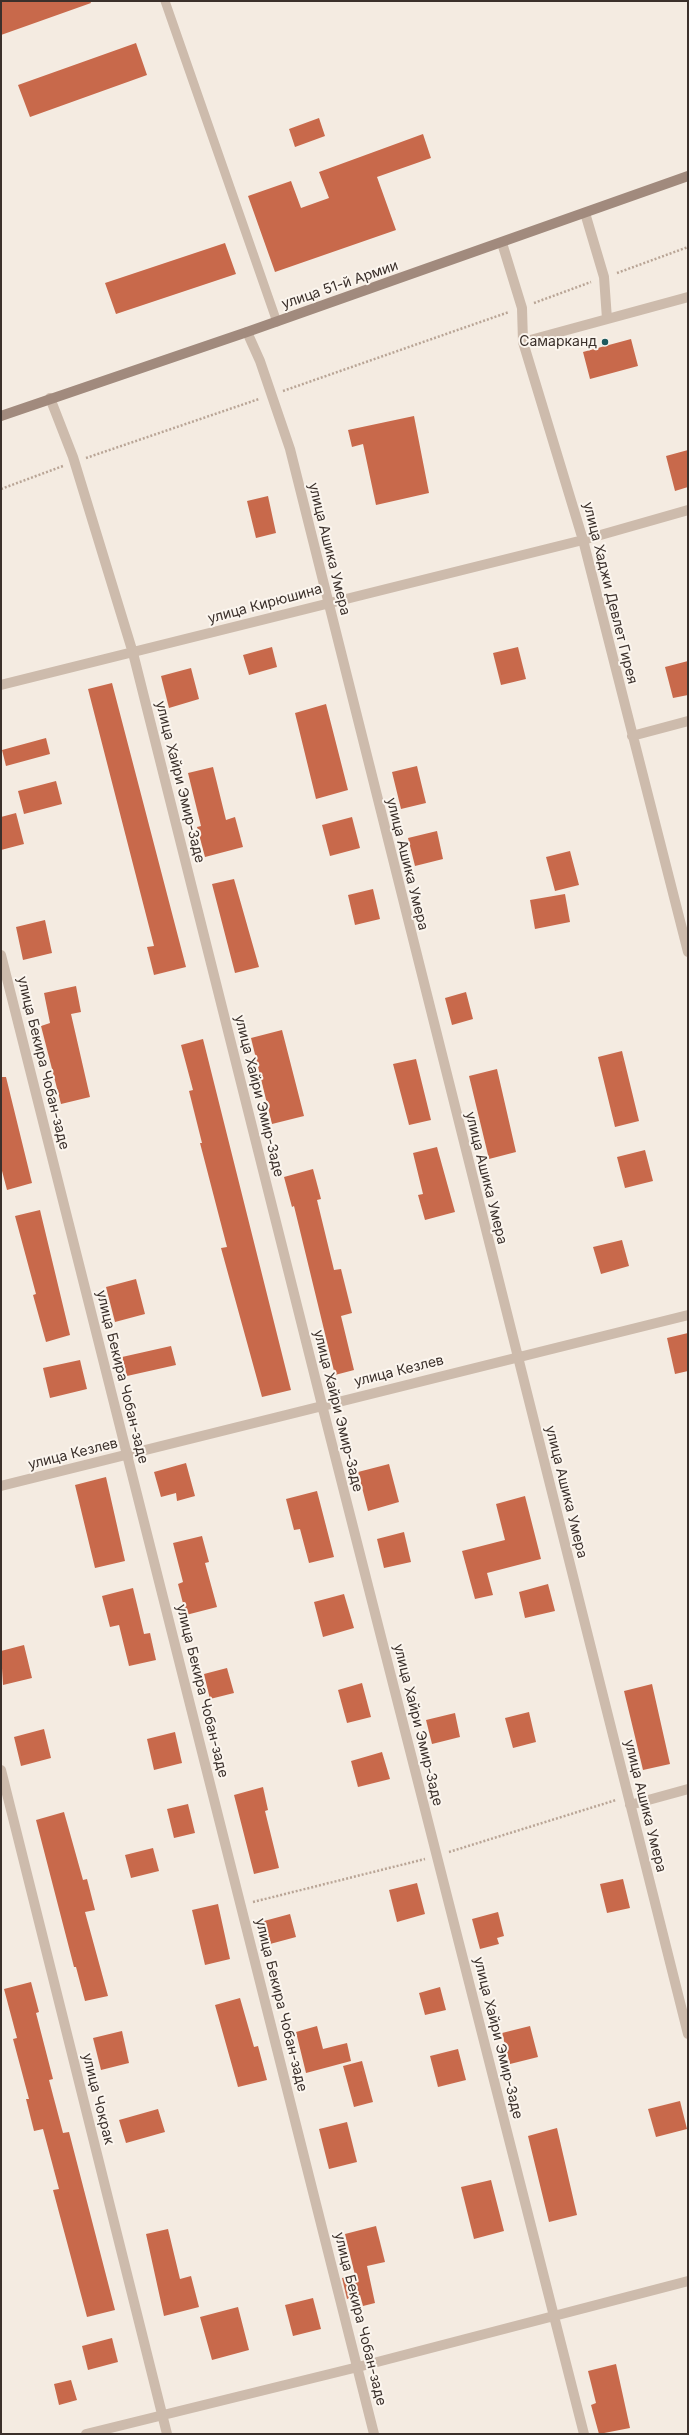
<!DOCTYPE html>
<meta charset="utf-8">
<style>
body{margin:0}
#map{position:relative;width:689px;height:2435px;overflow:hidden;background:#f4ebe1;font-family:Inter,sans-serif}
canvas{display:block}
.frame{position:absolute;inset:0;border:2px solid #3b302b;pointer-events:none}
</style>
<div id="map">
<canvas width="689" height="2435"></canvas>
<div class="frame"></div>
</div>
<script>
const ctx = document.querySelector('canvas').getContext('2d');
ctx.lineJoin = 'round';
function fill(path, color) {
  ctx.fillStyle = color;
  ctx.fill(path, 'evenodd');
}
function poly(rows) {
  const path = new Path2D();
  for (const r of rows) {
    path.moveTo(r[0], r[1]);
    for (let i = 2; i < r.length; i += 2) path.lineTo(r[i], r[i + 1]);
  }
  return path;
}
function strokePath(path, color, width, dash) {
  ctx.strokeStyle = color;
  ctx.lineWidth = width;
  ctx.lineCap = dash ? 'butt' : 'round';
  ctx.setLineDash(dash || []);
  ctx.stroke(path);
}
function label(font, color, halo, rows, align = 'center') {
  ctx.font = font + ' Inter,sans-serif';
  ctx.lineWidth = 4;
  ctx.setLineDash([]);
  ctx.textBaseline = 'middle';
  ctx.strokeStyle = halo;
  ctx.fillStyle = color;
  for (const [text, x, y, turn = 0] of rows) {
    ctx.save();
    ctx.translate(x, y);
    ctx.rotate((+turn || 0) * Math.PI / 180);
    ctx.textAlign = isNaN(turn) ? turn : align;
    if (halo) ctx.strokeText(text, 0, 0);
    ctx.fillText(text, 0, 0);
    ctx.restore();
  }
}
const building = poly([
 [1,1,90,1,91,3,1,35],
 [136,43,147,75,30,117,18,85],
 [319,118,325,136,295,147,289,129],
 [423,134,431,158,377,177,396,230,275,272,248,196,291,181,301,208,329,198,319,172],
 [225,243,236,274,116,314,105,283],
 [631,339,638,366,590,379,583,352],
 [414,416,429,493,376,505,363,444,352,447,348,430],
 [688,450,688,487,675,491,666,456],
 [268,496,276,533,256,538,247,501],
 [272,647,277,667,249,675,243,655],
 [518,647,526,679,501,685,493,653],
 [688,661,688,695,673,698,665,667],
 [191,668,199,699,169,708,161,676],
 [112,683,186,967,154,975,147,947,154,946,88,689],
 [326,704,348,790,316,799,295,713],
 [46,738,50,754,6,766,2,750],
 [417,766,426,803,401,809,392,772],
 [213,767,226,820,235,817,243,847,205,857,197,827,201,826,188,773],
 [56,781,62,804,24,814,18,791],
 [16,813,24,844,1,850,1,817],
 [352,817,360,848,330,856,322,825],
 [437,831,443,859,415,866,408,838],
 [570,851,579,885,555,891,546,857],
 [234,879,259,967,235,973,212,884],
 [373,889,380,919,355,925,348,895],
 [565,894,570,922,535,929,530,900],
 [45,920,52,953,23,960,16,927],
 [76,986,81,1012,71,1014,90,1097,61,1104,41,1026,50,1023,44,993],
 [466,992,473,1019,452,1025,445,998],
 [282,1030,304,1116,272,1124,251,1038],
 [203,1039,291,1390,262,1397,221,1248,227,1247,200,1143,202,1143,189,1091,193,1090,181,1045],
 [622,1051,639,1121,615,1127,598,1057],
 [416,1059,431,1120,409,1125,393,1064],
 [497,1069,516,1152,489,1159,469,1076],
 [1,1077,6,1077,32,1183,7,1190,1,1167],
 [437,1147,455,1212,425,1220,418,1195,423,1194,413,1153],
 [645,1150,653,1181,625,1188,617,1157],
 [313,1169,321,1199,317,1200,334,1270,341,1269,352,1313,341,1316,354,1370,335,1375,294,1206,292,1207,284,1177],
 [40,1210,70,1335,46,1342,33,1295,36,1294,15,1216],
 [622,1240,629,1266,601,1274,593,1247],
 [136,1279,145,1314,115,1322,106,1287],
 [688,1333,688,1371,675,1374,667,1338],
 [171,1346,176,1365,127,1376,122,1357],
 [80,1360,87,1389,50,1398,43,1368],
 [186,1463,195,1496,177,1501,176,1493,161,1497,154,1472],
 [389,1464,399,1502,368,1511,358,1472],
 [106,1477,125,1561,95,1568,75,1485],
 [317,1491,334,1557,309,1563,300,1529,294,1530,286,1499],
 [525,1496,541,1559,487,1573,493,1595,475,1599,462,1551,505,1540,496,1504],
 [404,1532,411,1562,384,1568,377,1539],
 [202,1536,209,1562,205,1563,217,1607,186,1615,178,1584,183,1582,173,1543],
 [548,1584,555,1611,525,1618,519,1592],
 [133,1588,144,1634,150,1633,156,1660,129,1666,119,1625,110,1627,102,1596],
 [344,1594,354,1628,323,1637,314,1602],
 [24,1645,32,1678,3,1685,1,1651],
 [227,1668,234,1693,210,1699,204,1674],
 [362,1683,371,1717,347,1723,338,1690],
 [652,1684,670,1764,643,1770,624,1691],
 [529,1712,536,1742,513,1748,505,1718],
 [455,1713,460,1737,432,1744,426,1720],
 [44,1729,51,1758,21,1766,14,1737],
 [175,1732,182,1763,154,1770,147,1739],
 [382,1752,390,1779,358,1787,351,1761],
 [263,1787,268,1810,265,1811,279,1868,254,1874,234,1795],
 [188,1804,195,1833,174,1838,167,1809],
 [64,1812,83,1880,87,1879,95,1910,85,1912,108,1996,85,2001,76,1967,74,1967,36,1820],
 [153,1848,159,1871,131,1878,125,1855],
 [623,1879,630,1908,607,1913,600,1884],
 [417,1883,425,1914,397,1922,389,1890],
 [218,1904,230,1959,205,1965,192,1910],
 [498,1912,504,1936,497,1938,499,1944,480,1949,472,1919],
 [290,1914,296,1937,270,1944,264,1921],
 [31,1982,39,2012,36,2013,53,2079,49,2080,63,2133,69,2132,115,2310,87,2317,53,2190,59,2189,43,2129,34,2131,26,2099,29,2099,13,2039,17,2038,4,1989],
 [440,1987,446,2010,425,2015,419,1993],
 [240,1998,254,2047,258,2046,267,2080,238,2087,215,2005],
 [317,2026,323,2049,347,2043,351,2061,306,2073,296,2032],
 [530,2026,538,2057,510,2064,502,2033],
 [122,2031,129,2063,101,2070,93,2038],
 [458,2049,466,2080,438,2087,430,2056],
 [362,2061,373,2102,354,2107,343,2066],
 [680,2101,687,2129,656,2137,648,2109],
 [158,2109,165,2132,126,2143,119,2120],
 [347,2122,357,2162,329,2169,319,2129],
 [557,2128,577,2215,549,2222,528,2136],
 [491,2180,504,2231,474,2239,461,2187],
 [376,2226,385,2262,367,2266,375,2303,363,2306,360,2295,347,2299,342,2278,355,2275,345,2234],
 [168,2229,180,2279,191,2276,199,2307,164,2316,146,2234],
 [313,2298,321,2329,293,2336,285,2305],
 [238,2307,249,2350,212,2360,200,2317],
 [112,2338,118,2362,88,2370,82,2346],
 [616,2364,630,2428,599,2434,591,2405,596,2403,588,2371],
 [71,2380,77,2400,59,2405,54,2384]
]);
const path = poly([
 [617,273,688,247],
 [534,303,591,282],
 [283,391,509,312],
 [86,458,259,399],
 [1,489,63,466],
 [449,1852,616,1800],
 [253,1902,425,1859]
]);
const lane = poly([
 [165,1,277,322]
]);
const street = poly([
 [585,213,604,277,607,319],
 [502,243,522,308,523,342,583,540,688,952],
 [247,332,260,361,290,449,688,2034],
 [523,342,688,297],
 [50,398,73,457,133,653,322,1405,584,2434],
 [1,685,583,540,688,510],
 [632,736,688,721],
 [1,955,374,2434],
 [1,1486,688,1315],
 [1,1770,167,2434],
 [630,1805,688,1789],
 [86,2434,358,2367,688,2281]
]);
const secondary = poly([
 [1,416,247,332,688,176]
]);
const markers = [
 [605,342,4,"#1f5a5e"]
];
const streetNames = [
 ["улица 51-й Армии",340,285,-19],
 ["улица Ашика Умера",329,549,76],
 ["улица Хаджи Девлет Гирея",610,593,76],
 ["улица Кирюшина",265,604,-15],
 ["улица Хайри Эмир-Заде",180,782,76],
 ["улица Ашика Умера",407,864,76],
 ["улица Бекира Чобан-заде",43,1063,76],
 ["улица Хайри Эмир-Заде",259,1096,76],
 ["улица Ашика Умера",486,1178,76],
 ["улица Кезлев",399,1371,-14],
 ["улица Бекира Чобан-заде",122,1377,76],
 ["улица Хайри Эмир-Заде",338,1411,76],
 ["улица Кезлев",73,1454,-14],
 ["улица Ашика Умера",566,1492,76],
 ["улица Бекира Чобан-заде",202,1691,76],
 ["улица Хайри Эмир-Заде",418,1725,76],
 ["улица Ашика Умера",645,1806,76],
 ["улица Бекира Чобан-заде",281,2005,76],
 ["улица Хайри Эмир-Заде",498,2038,76],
 ["улица Чокрак",98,2099,76],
 ["улица Бекира Чобан-заде",360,2319,76]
];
const poiNames = [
 ["Самарканд",597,342]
];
fill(building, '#c8694b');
strokePath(path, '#b9a596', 2.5, [2, 2]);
strokePath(lane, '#cdbbac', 9);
strokePath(street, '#cdbbac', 10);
strokePath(secondary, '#a18a7d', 10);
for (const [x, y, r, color] of markers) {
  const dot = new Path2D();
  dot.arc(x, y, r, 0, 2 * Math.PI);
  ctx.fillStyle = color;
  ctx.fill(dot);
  strokePath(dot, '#fbf5ee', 1.5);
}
label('14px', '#3b302b', '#fbf5ee', streetNames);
label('14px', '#3b302b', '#fbf5ee', poiNames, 'right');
</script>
